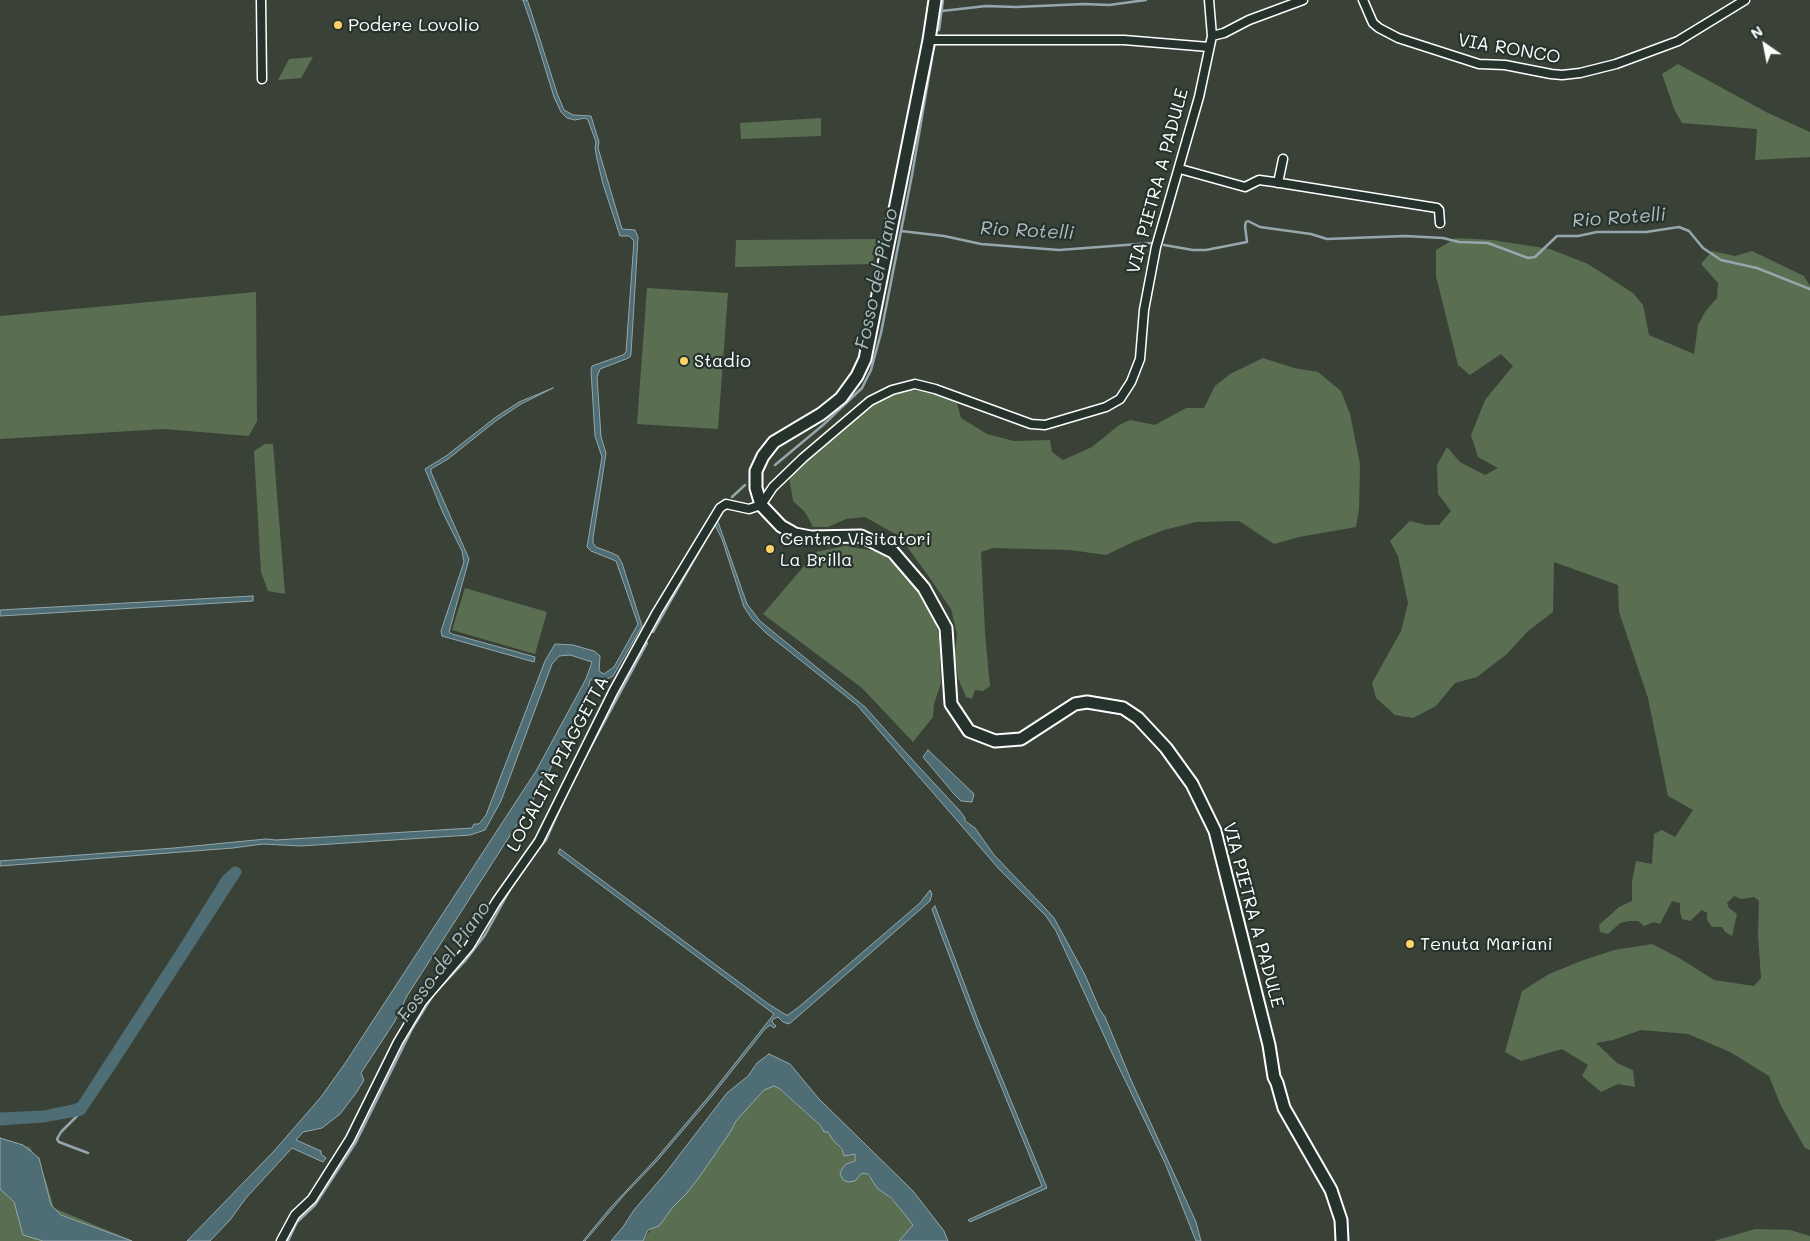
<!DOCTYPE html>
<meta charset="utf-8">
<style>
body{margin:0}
#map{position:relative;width:1810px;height:1241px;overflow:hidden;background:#3a4238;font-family:Mali,sans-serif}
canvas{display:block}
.north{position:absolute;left:1740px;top:20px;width:50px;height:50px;-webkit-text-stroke:4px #26332d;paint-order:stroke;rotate:327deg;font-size:14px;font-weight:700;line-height:20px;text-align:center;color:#fff}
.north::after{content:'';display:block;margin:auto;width:18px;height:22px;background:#fff;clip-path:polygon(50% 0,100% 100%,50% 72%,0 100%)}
</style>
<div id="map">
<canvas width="1810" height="1241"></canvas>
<div class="north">N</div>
</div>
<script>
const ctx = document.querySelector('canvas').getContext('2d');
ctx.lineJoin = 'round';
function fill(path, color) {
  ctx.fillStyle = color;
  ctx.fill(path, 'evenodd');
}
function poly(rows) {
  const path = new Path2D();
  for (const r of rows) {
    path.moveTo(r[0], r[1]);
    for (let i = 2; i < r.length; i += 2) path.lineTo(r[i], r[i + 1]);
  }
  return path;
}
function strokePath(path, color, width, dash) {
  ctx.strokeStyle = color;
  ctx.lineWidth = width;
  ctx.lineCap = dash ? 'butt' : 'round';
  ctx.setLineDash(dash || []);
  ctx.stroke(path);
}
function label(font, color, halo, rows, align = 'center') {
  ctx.font = font + ' Mali,sans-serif';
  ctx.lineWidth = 4.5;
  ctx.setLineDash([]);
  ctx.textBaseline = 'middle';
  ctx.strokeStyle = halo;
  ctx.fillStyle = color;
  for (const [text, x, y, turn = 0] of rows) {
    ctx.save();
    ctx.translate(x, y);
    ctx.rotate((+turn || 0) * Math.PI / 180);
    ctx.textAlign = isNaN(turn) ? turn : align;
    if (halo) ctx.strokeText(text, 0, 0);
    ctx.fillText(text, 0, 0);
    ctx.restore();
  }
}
const green = poly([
 [313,57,301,78,278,80,289,59],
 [1678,64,1768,113,1810,132,1810,157,1755,160,1757,129,1682,123,1675,111,1662,74],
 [821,118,821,136,741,139,740,123],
 [1456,238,1492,240,1550,249,1588,264,1633,293,1643,305,1649,335,1694,354,1698,325,1705,312,1717,298,1718,283,1701,264,1712,251,1735,256,1752,251,1804,276,1810,286,1810,1150,1805,1148,1781,1106,1769,1076,1730,1052,1688,1034,1641,1030,1613,1040,1596,1043,1617,1063,1633,1070,1635,1087,1618,1084,1601,1092,1582,1076,1588,1065,1562,1049,1521,1061,1505,1052,1522,991,1549,974,1581,961,1614,950,1652,944,1679,958,1714,980,1754,986,1761,978,1758,935,1759,901,1754,897,1741,899,1734,896,1727,903,1729,908,1737,914,1732,936,1725,932,1722,927,1712,927,1707,920,1707,913,1702,910,1690,921,1682,919,1680,912,1680,903,1672,901,1660,924,1654,922,1644,926,1638,921,1629,921,1620,923,1608,934,1600,932,1599,925,1619,907,1632,901,1632,881,1636,861,1652,864,1654,834,1662,830,1675,837,1693,810,1668,796,1648,698,1619,612,1618,585,1554,562,1553,612,1528,631,1507,654,1477,677,1455,683,1436,706,1413,718,1395,715,1376,698,1372,683,1401,631,1408,603,1398,556,1390,541,1410,521,1426,525,1439,525,1451,511,1438,494,1437,465,1447,447,1460,462,1485,475,1498,468,1478,457,1471,435,1485,400,1513,366,1501,354,1470,375,1458,365,1436,276,1436,250],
 [878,239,872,264,735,267,736,240],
 [647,288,728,293,718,429,637,424],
 [256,292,257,421,249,436,164,429,0,439,0,316],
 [1263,358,1294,368,1318,372,1341,391,1350,414,1360,464,1359,509,1356,527,1299,537,1274,544,1239,521,1196,522,1164,530,1133,542,1106,555,1070,550,1031,549,993,548,981,552,985,633,990,686,983,691,975,690,972,699,966,697,958,678,955,654,957,634,951,609,927,574,899,536,865,517,846,519,828,527,813,527,805,512,793,501,789,477,792,473,877,398,893,393,906,390,925,391,957,403,961,418,987,434,1014,441,1050,440,1052,452,1063,460,1092,447,1119,425,1130,420,1155,425,1186,408,1204,408,1215,386,1230,374],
 [265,444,273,444,285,594,268,591,261,572,254,451],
 [845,546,881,552,902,572,932,609,939,637,941,683,934,704,933,717,913,742,862,688,763,614,816,552],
 [465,588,547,612,535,654,452,630],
 [775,1085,827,1132,844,1153,855,1153,865,1172,876,1186,902,1209,925,1241,643,1241,651,1229,659,1225,718,1149,747,1105,760,1091],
 [0,1141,30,1147,46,1181,54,1208,133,1241,0,1241],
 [1755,1229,1790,1230,1810,1236,1810,1241,1714,1241]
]);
const water = poly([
 [523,0,527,0,528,2,557,93,564,110,573,115,591,116,599,142,598,148,622,229,635,230,638,237,631,354,630,357,626,359,600,369,597,377,601,437,606,453,593,538,593,543,596,547,612,553,618,556,622,563,642,626,613,676,608,679,590,680,586,701,574,731,557,754,545,781,407,996,395,1021,361,1073,364,1080,356,1093,340,1114,322,1128,303,1132,296,1140,321,1151,321,1154,326,1158,323,1162,292,1148,246,1198,230,1220,210,1241,187,1241,275,1150,321,1097,346,1062,536,771,586,679,592,662,570,655,559,656,552,664,501,801,485,830,470,835,301,846,263,844,233,848,0,866,0,861,174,848,266,839,276,840,472,828,474,824,479,824,486,815,545,661,555,644,573,645,594,651,600,656,599,671,604,674,614,667,638,624,616,561,591,551,587,547,602,457,595,436,591,370,592,366,623,355,626,352,634,241,629,236,620,236,603,184,597,159,595,148,596,142,588,120,585,118,575,120,567,118,561,112,554,97,534,32,523,0],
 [553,388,521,404,497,420,448,459,431,469,431,472,469,559,449,632,452,634,535,657,534,662,442,636,441,631,464,562,462,551,443,513,425,469,446,456,496,417,519,402,553,388],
 [717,519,747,604,760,621,865,707,907,754,959,810,965,818,965,821,975,828,994,855,1044,907,1054,918,1085,975,1100,1010,1105,1017,1131,1080,1196,1222,1201,1241,1196,1241,1165,1163,1112,1053,1056,931,1046,916,999,869,857,705,766,633,752,619,744,607,722,539,715,525,717,519],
 [253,596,253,601,0,616,0,610,253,596],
 [928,750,974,794,972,802,961,801,954,794,923,757,928,750],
 [560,849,767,1003,786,1015,788,1015,800,1006,920,903,930,890,932,894,930,901,795,1019,789,1024,783,1022,778,1017,773,1019,772,1022,776,1026,774,1028,770,1025,765,1029,712,1096,656,1162,625,1194,585,1241,583,1241,611,1207,655,1160,710,1095,774,1014,558,853,560,849],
 [935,906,979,1023,1047,1188,970,1222,968,1220,1042,1186,976,1025,941,934,932,909,935,906],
 [769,1054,790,1064,819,1099,913,1191,944,1231,948,1241,899,1241,913,1225,902,1211,891,1198,877,1188,868,1174,862,1173,855,1181,848,1182,843,1180,840,1174,842,1169,846,1164,855,1161,855,1154,844,1156,842,1149,832,1139,828,1132,824,1132,821,1126,780,1089,774,1086,764,1090,736,1121,731,1131,700,1176,686,1194,673,1207,659,1226,648,1230,643,1241,611,1241,623,1227,634,1210,664,1175,727,1093,748,1076,757,1063,769,1054],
 [0,1138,23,1145,39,1158,51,1205,61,1215,132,1241,43,1241,23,1235,14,1202,0,1189,0,1138]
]);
const stream = poly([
 [942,11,986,6,1016,7,1084,4,1109,5,1146,0],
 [939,30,943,0],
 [1248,221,1260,227,1311,234,1327,239,1405,236,1443,238,1459,242,1488,243,1528,258,1535,257,1557,236,1578,236,1597,232,1646,232,1679,227,1689,231,1703,248,1721,260,1757,268,1810,289],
 [901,231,944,236,981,244,1059,250,1152,243],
 [1164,245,1193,250,1206,250,1247,242,1245,226,1246,222],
 [775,465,823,425,862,388,871,370,881,333,912,175,932,58],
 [732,497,745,485],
 [653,632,715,523],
 [581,765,647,643],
 [530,859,546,840,567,792],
 [79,1112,78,1115,61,1132,57,1139,59,1142,88,1153],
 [288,1241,297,1222,315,1205,356,1142,412,1029,433,995,465,961,485,935,512,886]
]);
const canal = poly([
 [0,1117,44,1115,74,1109,81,1106,185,945,226,879,235,871,237,872,112,1065,81,1111,43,1118,0,1121]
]);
const street = poly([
 [261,0,262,79],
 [1363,0,1373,23,1379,28,1398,38,1479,64,1505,65,1551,74,1562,75,1580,73,1616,64,1678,41,1745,0],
 [1212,36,1224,33,1249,20,1303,0],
 [929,40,1124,40,1209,47],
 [1180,169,1245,187,1259,180,1274,182,1437,208,1439,210,1440,223],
 [1278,183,1283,159],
 [281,1241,295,1215,312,1199,350,1139,398,1042,422,1002,469,947,496,902,539,841,613,692,657,612,720,508,726,504,749,509,761,505,773,487,803,458,870,401,892,390,915,384,935,389,1031,424,1045,425,1106,407,1120,399,1131,382,1140,359,1144,310,1156,247,1199,97,1212,36,1209,0]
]);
const secondary = poly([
 [935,0,929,40,865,359,857,376,841,398,821,414,774,442,763,456,756,471,756,488,761,505,781,526,795,534,811,537,861,536,893,552,924,588,946,628,951,704,969,731,995,741,1021,739,1075,704,1087,702,1123,708,1138,718,1166,748,1192,784,1215,831,1269,1045,1274,1077,1277,1083,1284,1108,1331,1190,1341,1220,1342,1241]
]);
const markers = [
 [338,25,5,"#ffd166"],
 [684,361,5,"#ffd166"],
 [770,549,5,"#ffd166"],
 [1410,944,5,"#ffd166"]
];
const poiNames = [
 ["Podere Lovolio",348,25],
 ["Stadio",694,361],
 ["Centro Visitatori",780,539],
 ["La Brilla",780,560],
 ["Tenuta Mariani",1420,944]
];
const streetNames = [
 ["VIA RONCO",1509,49,10],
 ["VIA PIETRA A PADULE",1158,181,-75],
 ["LOCALITÀ PIAGGETTA",558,764,-62],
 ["VIA PIETRA A PADULE",1253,915,75]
];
const waterNames = [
 ["Rio Rotelli",1619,218,-4],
 ["Rio Rotelli",1027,231,3],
 ["Fosso del Piano",877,279,-78],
 ["Fosso del Piano",444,962,-54]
];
fill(green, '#5a6e51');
fill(water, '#4e6d75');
strokePath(water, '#95a7ac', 1);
strokePath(stream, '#95a7ac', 2.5);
strokePath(canal, '#4e6d75', 9);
strokePath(street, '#fff', 11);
strokePath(secondary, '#fff', 15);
strokePath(street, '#26332d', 8);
strokePath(secondary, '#26332d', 11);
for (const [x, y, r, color] of markers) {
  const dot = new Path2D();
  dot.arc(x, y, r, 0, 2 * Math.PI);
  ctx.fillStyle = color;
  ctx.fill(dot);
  strokePath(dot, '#26332d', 2);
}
label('18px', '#fff', '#26332d', poiNames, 'left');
label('18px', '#fff', '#26332d', streetNames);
label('italic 19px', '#afbdc1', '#26332d', waterNames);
</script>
